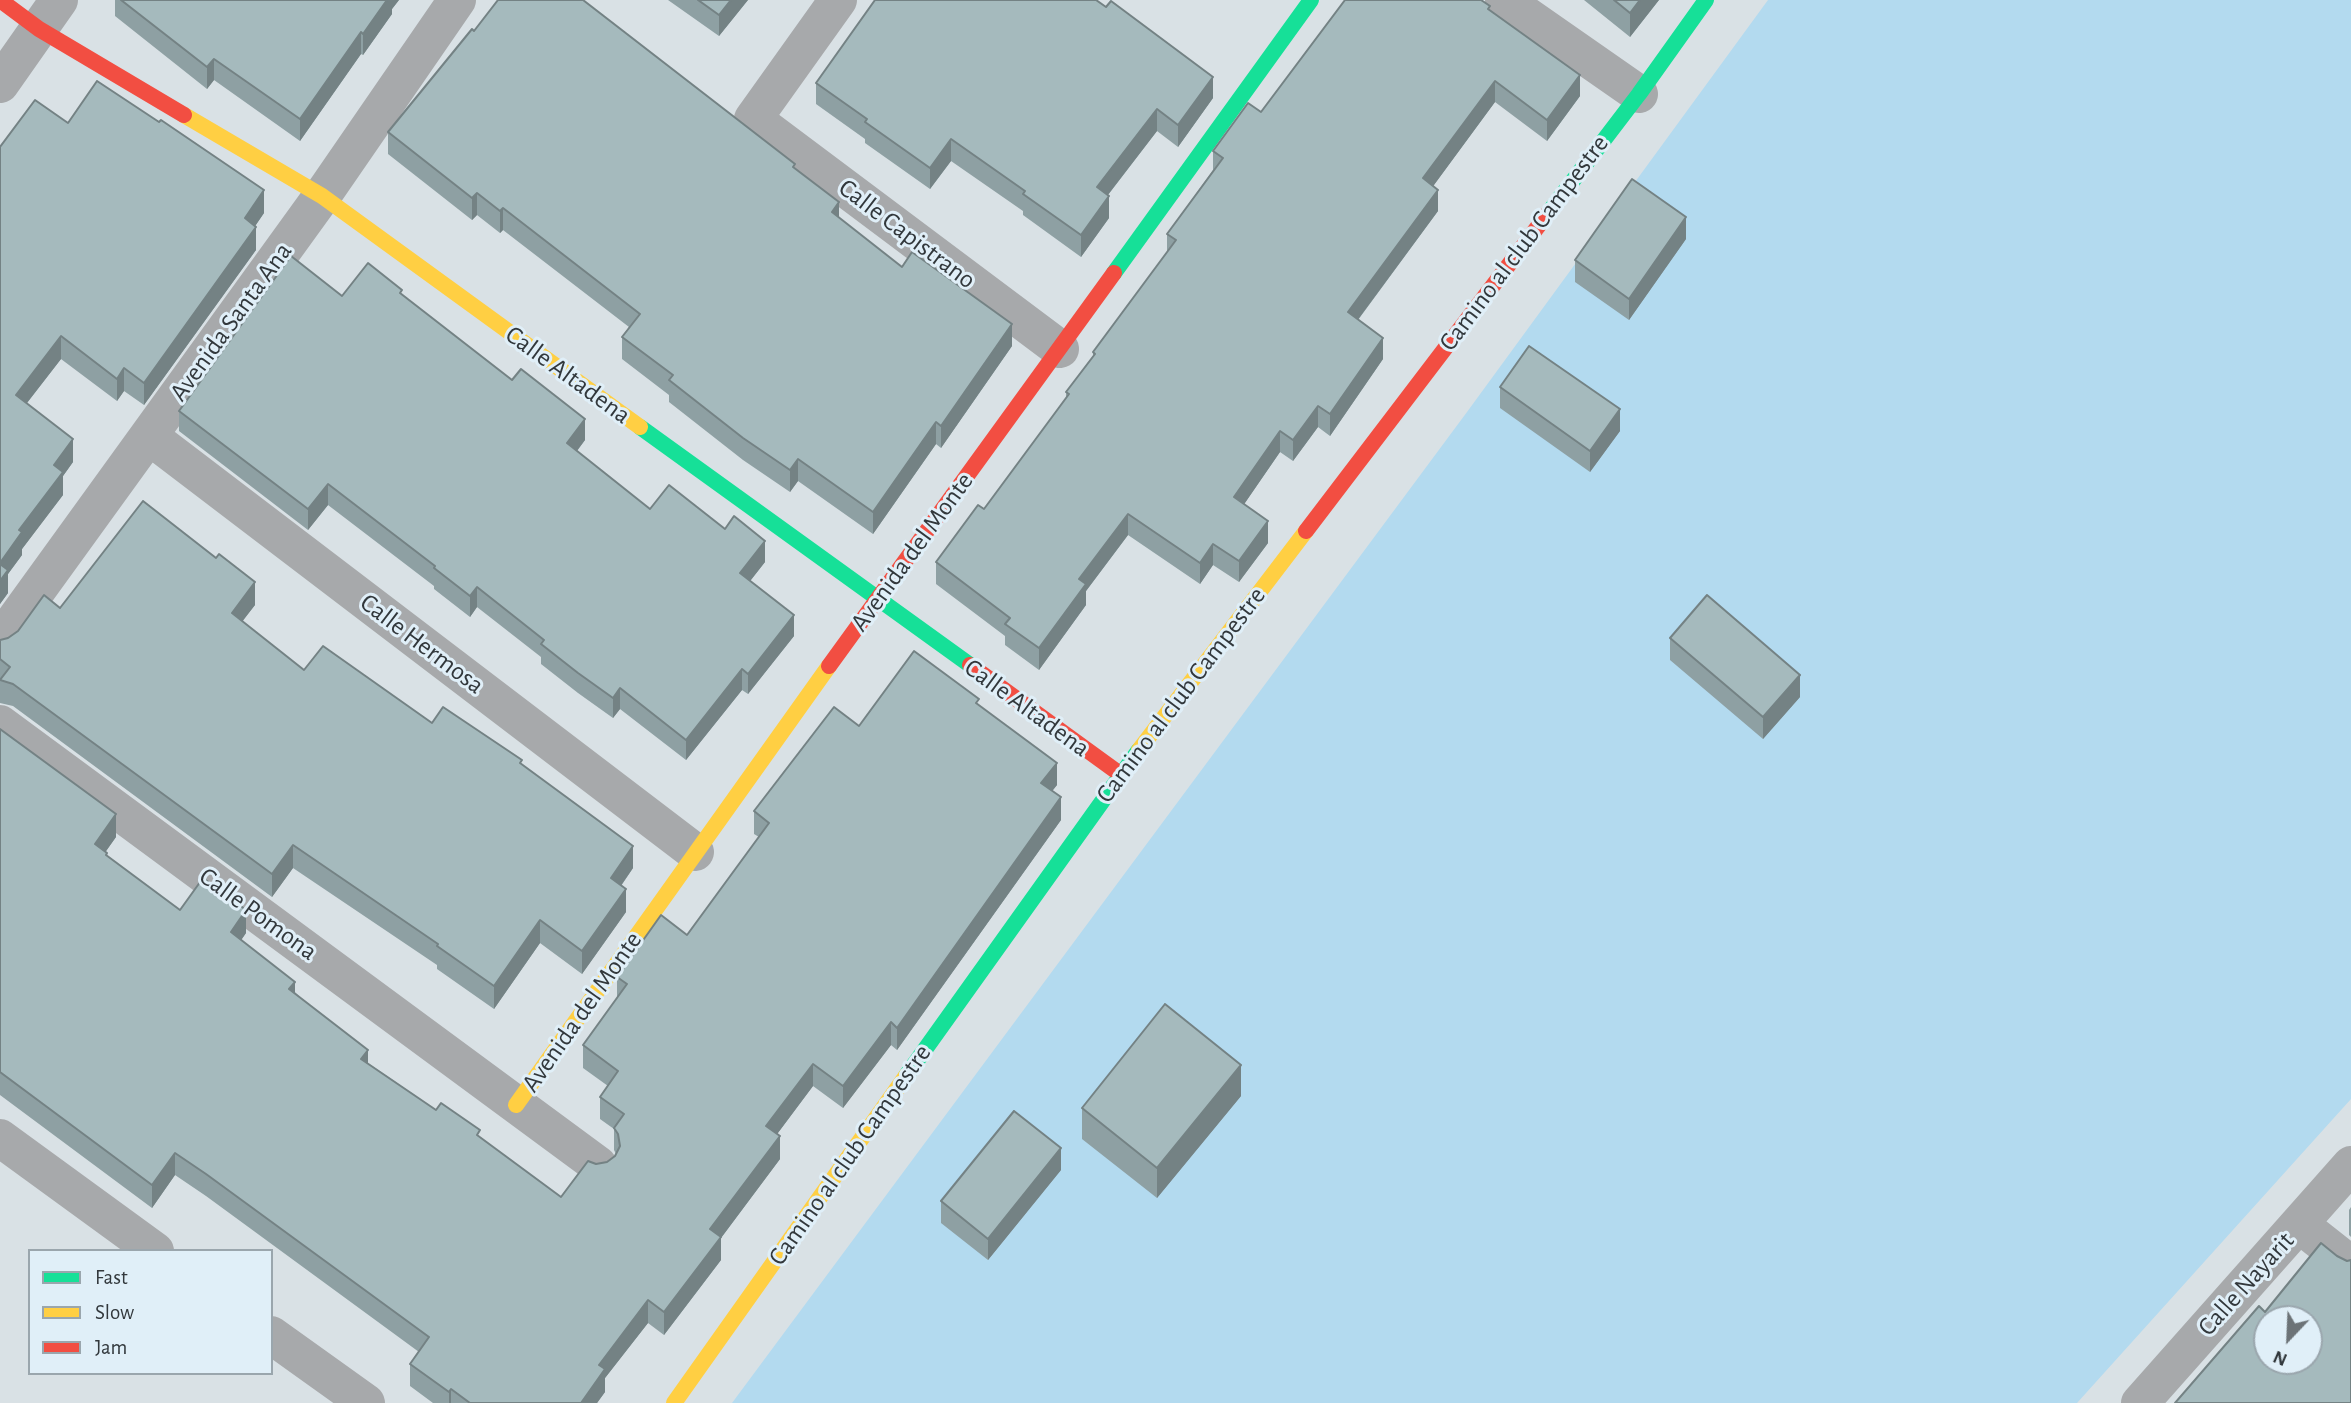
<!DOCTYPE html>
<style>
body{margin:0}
#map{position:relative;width:2351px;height:1403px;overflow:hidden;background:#d9e1e5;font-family:"Alegreya Sans",sans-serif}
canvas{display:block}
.legend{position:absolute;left:28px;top:1249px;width:245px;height:126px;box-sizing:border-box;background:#e0eff8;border:2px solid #9aa6ad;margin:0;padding:9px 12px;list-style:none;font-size:21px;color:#32383c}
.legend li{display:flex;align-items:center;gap:14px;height:35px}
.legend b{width:35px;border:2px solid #9aa6ad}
.north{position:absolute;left:2253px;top:1305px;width:70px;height:70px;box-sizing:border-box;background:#e0eff8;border:2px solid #9aa6ad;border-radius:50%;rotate:203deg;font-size:19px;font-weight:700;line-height:28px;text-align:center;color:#32383c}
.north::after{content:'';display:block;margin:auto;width:24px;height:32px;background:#6c7377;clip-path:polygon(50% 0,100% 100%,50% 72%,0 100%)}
</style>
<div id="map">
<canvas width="2351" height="1403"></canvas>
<ul class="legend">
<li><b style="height:9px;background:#16e098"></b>Fast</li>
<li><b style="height:9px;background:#ffcf43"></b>Slow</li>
<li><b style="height:9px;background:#f24e42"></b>Jam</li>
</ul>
<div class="north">N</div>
</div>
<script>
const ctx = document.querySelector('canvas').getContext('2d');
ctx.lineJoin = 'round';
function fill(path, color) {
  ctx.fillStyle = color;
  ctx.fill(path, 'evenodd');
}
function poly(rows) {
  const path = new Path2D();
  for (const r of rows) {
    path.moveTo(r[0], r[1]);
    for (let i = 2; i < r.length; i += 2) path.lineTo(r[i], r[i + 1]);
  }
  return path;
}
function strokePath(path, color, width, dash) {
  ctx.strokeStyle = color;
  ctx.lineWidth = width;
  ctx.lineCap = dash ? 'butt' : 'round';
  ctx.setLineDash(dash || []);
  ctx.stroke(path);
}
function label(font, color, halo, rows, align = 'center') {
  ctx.font = font + ' "Alegreya Sans",sans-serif';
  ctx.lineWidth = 6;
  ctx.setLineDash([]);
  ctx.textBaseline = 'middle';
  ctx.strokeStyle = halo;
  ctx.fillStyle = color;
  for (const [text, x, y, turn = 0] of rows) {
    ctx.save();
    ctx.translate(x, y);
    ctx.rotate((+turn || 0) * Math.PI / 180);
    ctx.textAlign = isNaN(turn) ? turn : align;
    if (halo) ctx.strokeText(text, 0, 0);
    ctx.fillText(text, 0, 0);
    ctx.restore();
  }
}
const green = poly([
 [1768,0,2351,0,2351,1099,2077,1403,732,1403,1467,412]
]);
const street = poly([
 [838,0,753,119,1060,349],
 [1504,0,1639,94],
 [0,84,59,0],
 [149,436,695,852],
 [0,641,322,196,457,0],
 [0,724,598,1165],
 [0,1138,155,1251],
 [2299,1224,2351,1265],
 [271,1335,366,1403],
 [2140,1403,2351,1165]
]);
const fast = poly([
 [1549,212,1639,94,1706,0],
 [1114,273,1311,0],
 [640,427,970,665],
 [906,1076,1139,750]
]);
const slow = poly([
 [184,115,322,196,640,427],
 [1139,750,1306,531],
 [516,1105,829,666],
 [674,1403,906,1076]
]);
const jam = poly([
 [0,0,39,29,184,115],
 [1306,531,1549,212],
 [970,665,1120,774],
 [829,666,1114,273]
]);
const wall = poly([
 [115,0,399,0,392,9,392,14,363,55,361,54,300,141,214,80,207,89,115,16],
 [668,0,748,0,719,36],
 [1584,0,1659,0,1630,37],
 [1490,11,1580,96,1547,141,1495,102,1433,186,1438,211,1358,320,1383,359,1330,436,1318,427,1293,461,1280,452,1244,504,1268,543,1239,582,1213,565,1200,584,1128,535,1086,591,1086,605,1039,670,1005,645,1005,636,936,584,936,562,984,509,1066,398,1066,392,1093,356,1093,352,1167,253,1167,234,1213,170,1213,151,1261,112],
 [474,31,795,168,839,218,902,267,1012,346,941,448,936,444,873,534,798,481,790,492,743,460,669,402,669,395,622,359,622,337,629,327,503,230,500,233,477,215,472,220,388,154,388,132],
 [816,83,1213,98,1178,147,1157,131,1108,195,1109,218,1081,257,1023,215,1023,211,951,161,930,189,865,143,865,139,816,104],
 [68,123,264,213,255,226,256,250,144,405,124,391,117,401,61,359,27,403,73,462,63,476,63,495,22,549,22,555,8,574,8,593,0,604,0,147],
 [1686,239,1629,320,1575,282,1575,260],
 [402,295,585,440,577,451,650,509,765,562,750,581,794,636,748,694,742,690,686,760,620,709,613,718,578,693,541,664,541,657,477,607,470,617,434,589,434,586,328,505,308,530,179,431,179,411,342,296],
 [1500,387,1620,431,1590,472,1500,408],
 [255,605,242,621,304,670,432,723,522,764,633,868,621,886,626,912,582,974,540,943,494,1009,437,969,437,965,293,868,272,897,13,706,0,703,0,640,8,638,60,608],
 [1670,638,1800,697,1763,739,1670,660],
 [979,705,1057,785,1052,791,1061,820,897,1050,891,1045,843,1108,813,1086,777,1134,780,1159,721,1238,721,1260,664,1335,648,1323,605,1378,605,1392,597,1403,433,1403,410,1386,410,1364,419,1352,206,1196,175,1175,152,1208,0,1095,0,729,116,837,105,852,107,856,180,910,246,933,241,940,368,1063,436,1110,480,1137,561,1197,596,1164,607,1162,615,1156,616,1154,614,1150,614,1129,600,1119,600,1097,608,1086,583,1068,583,1045,617,998,617,977,687,935,759,837,754,834,754,811,859,726],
 [1241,1096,1157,1198,1082,1139,1082,1108],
 [1061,1170,988,1260,941,1223,941,1201],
 [2351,1207,2351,1237,2349,1235,2349,1210]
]);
const shadedWall = poly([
 [387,0,399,0,392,9,392,14,363,55,363,34],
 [731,0,748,0,719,36,719,15],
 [1640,0,1659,0,1630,37,1630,13],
 [361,32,361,54,300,141,300,119],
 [214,59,214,80,207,89,207,67],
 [1580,75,1580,96,1547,141,1547,120],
 [1213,77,1213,98,1178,147,1178,125],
 [1495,81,1495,102,1423,200,1423,178],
 [1157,109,1157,131,1097,209,1097,187],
 [951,139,951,161,930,189,930,168],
 [264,190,264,213,245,241,245,218],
 [1438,190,1438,211,1348,333,1348,312],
 [477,193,477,215,472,220,472,198],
 [1109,196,1109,218,1081,257,1081,235],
 [839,202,839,224,832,212],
 [503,208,503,230,500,233,500,211],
 [1686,217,1686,239,1629,320,1629,299],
 [256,227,256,250,144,405,144,383],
 [1012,324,1012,346,941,448,941,426],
 [61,336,61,359,16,417,16,395],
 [1383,338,1383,359,1330,436,1330,414],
 [124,368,124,391,117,401,117,379],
 [1318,406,1318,427,1293,461,1293,440],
 [1620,409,1620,431,1590,472,1590,451],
 [585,419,585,440,567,464,567,443],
 [936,422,936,444,873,534,873,512],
 [1280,431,1280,452,1234,519,1234,497],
 [73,439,73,462,63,476,63,495,22,549,22,555,8,574,8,593,0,604,0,563,19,530,54,465],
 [798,459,798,481,790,492,790,470],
 [328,484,328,505,308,530,308,509],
 [1128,514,1128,535,1086,591,1086,605,1039,670,1039,648,1079,579],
 [1268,521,1268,543,1239,582,1239,561],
 [765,541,765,562,740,594,740,573],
 [1213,544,1213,565,1200,584,1200,563],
 [255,582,255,605,232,635,232,613],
 [477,587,477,607,470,617,470,596],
 [794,615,794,636,748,694,748,674],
 [742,669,742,690,686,760,686,740],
 [1800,675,1800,697,1763,739,1763,717],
 [620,688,620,709,613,718,613,698],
 [1057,763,1057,785,1041,805,1041,783],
 [1061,797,1061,820,897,1050,897,1028],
 [116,814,116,837,95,867,95,844],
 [293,845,293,868,272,897,272,874],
 [633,846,633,868,611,900,611,878],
 [626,889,626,912,582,974,582,951],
 [246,910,246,933,231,955,231,932],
 [540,920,540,943,494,1009,494,986],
 [295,982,295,1004,289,989],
 [891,1022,891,1045,843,1108,843,1086],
 [368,1050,368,1072,361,1059],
 [813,1064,813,1086,766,1149,766,1126],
 [1241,1065,1241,1096,1157,1198,1157,1168],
 [780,1136,780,1159,721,1238,721,1260,664,1335,664,1312,710,1229],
 [1061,1148,1061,1170,988,1260,988,1239],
 [175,1153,175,1175,152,1208,152,1185],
 [648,1300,648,1323,605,1378,605,1392,597,1403,581,1403,599,1365],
 [451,1389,451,1403,449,1403,449,1392]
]);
const building = poly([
 [121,0,387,0,363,34,361,32,300,119,214,59,207,67,121,0],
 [498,0,583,0,795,164,793,167,839,202,832,212,902,267,912,252,1012,324,941,426,936,422,873,512,798,459,790,470,743,438,669,380,673,375,622,337,640,314,503,208,500,211,477,193,472,198,388,132,472,29,474,31,498,0],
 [698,0,731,0,719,15,698,0],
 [875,0,1096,0,1106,7,1111,1,1213,77,1178,125,1157,109,1097,187,1109,196,1081,235,1023,194,1025,191,951,139,930,168,865,122,867,119,816,83,875,0],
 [1345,0,1481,0,1490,6,1488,9,1580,75,1547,120,1495,81,1423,178,1438,190,1348,312,1383,338,1330,414,1318,406,1293,440,1280,431,1234,497,1268,521,1239,561,1213,544,1200,563,1128,514,1079,579,1086,584,1039,648,1005,624,1010,618,936,562,978,505,984,509,1069,394,1066,392,1095,354,1093,352,1176,240,1167,234,1223,158,1213,151,1248,103,1261,112,1345,0],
 [1614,0,1640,0,1630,13,1614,0],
 [97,81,159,122,161,120,264,190,245,218,256,227,144,383,124,368,117,379,61,336,16,395,73,439,54,465,63,472,19,530,22,532,0,563,0,147,35,100,68,123,97,81],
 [1632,179,1686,217,1629,299,1575,260,1632,179],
 [291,256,342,296,368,263,402,290,400,293,512,380,521,369,585,419,567,443,650,509,669,485,725,529,734,516,765,541,740,573,794,615,748,674,742,669,686,740,620,688,613,698,578,673,541,644,544,640,477,587,470,596,434,568,435,566,328,484,308,509,179,411,291,256],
 [1529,346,1620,409,1590,451,1500,387,1529,346],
 [143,501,216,558,219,554,255,582,232,613,304,670,323,646,432,723,443,707,522,760,520,763,633,846,611,878,626,889,582,951,540,920,494,986,437,946,438,944,293,845,272,874,13,684,0,680,10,667,0,659,0,640,8,638,18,631,44,595,60,608,143,501],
 [0,564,8,570,0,581,0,564],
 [1707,595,1800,675,1763,717,1670,638,1707,595],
 [914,651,979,699,976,703,1057,763,1041,783,1061,797,897,1028,891,1022,843,1086,813,1064,766,1126,780,1136,710,1229,721,1237,664,1312,648,1300,599,1365,605,1369,581,1403,470,1403,451,1389,449,1392,410,1364,429,1337,206,1174,175,1153,152,1185,0,1072,0,729,116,814,95,844,107,853,106,855,180,910,203,878,246,910,231,932,295,982,289,989,368,1050,361,1059,436,1110,441,1103,480,1130,477,1135,561,1197,588,1161,596,1164,607,1162,615,1156,620,1146,618,1134,614,1128,624,1114,600,1097,618,1071,583,1045,627,984,617,977,661,915,687,935,769,823,754,811,834,707,859,726,914,651],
 [1165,1004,1241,1065,1157,1168,1082,1108,1165,1004],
 [1014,1111,1061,1148,988,1239,941,1201,1014,1111],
 [2321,1243,2337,1256,2347,1261,2351,1260,2351,1403,2175,1403,2259,1306,2265,1312,2321,1243],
 [2267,1319,2309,1319,2309,1361,2267,1361,2267,1319]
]);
const streetNames = [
 ["Calle Capistrano",907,234,37],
 ["Camino al club Campestre",1524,243,-53],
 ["Avenida Santa Ana",231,322,-54],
 ["Calle Altadena",568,375,36],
 ["Avenida del Monte",912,552,-54],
 ["Calle Hermosa",422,644,37],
 ["Camino al club Campestre",1181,695,-53],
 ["Calle Altadena",1027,708,36],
 ["Calle Pomona",258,914,36],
 ["Avenida del Monte",582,1012,-55],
 ["Camino al club Campestre",850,1155,-55],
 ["Calle Nayarit",2246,1284,-48]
];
fill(green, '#b3daef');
strokePath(street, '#a7a9ab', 38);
strokePath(fast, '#16e098', 16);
strokePath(slow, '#ffcf43', 16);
strokePath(jam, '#f24e42', 16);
fill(wall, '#8ea0a3');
fill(shadedWall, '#748284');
fill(building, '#a5babd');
strokePath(building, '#748284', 2);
label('26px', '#32383c', '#e0eff8', streetNames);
</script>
